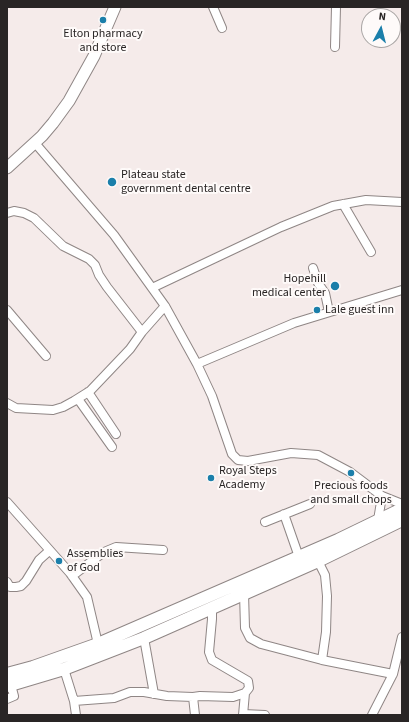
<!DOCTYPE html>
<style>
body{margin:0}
#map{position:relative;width:409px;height:722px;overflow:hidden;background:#f5ebea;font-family:"Source Sans 3",sans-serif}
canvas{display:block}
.frame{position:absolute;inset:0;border:8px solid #292525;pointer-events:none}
.north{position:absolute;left:361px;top:8px;width:40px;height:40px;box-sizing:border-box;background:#fefaf9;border:1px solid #a9a5a4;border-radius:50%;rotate:7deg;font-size:11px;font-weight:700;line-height:16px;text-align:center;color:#292525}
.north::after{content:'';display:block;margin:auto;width:14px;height:18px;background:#1b7faa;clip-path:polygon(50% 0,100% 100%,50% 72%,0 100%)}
</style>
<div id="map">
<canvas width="409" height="722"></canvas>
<div class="frame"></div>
<div class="north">N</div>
</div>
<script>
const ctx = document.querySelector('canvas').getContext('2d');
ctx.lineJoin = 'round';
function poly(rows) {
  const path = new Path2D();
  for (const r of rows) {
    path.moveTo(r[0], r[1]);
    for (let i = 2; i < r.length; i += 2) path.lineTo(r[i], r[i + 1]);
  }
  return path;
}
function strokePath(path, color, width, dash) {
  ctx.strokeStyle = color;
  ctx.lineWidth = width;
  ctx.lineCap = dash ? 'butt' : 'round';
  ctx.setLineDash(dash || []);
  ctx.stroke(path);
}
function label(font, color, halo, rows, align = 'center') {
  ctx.font = font + ' "Source Sans 3",sans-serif';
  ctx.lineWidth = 4;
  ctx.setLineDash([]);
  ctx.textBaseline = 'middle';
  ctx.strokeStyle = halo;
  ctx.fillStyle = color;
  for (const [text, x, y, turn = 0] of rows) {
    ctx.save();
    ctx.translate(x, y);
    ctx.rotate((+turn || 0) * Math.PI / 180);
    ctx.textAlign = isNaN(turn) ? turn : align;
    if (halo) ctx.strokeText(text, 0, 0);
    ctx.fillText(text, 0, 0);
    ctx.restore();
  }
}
const minor = poly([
 [213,7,222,28],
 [335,47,336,7],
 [35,143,114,235,165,306,197,364,212,396,232,454,238,460,248,461,291,453,318,455,350,472,382,496,402,504],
 [343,204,371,252],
 [7,213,14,211,24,213,34,218,63,246,89,259,95,265,99,275,107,287,142,332],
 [313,268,318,283,325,293,329,312],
 [152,288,281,227,333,206,366,200,402,202],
 [7,310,46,356],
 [197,364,294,323,402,290],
 [88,392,116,434],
 [78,399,112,447],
 [7,403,16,408,53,410,63,407,74,401,90,391,130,349,142,332,165,306],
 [7,502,70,573,87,597,98,644],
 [284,514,299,557],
 [378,520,382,496],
 [265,522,310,504],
 [318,561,325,575,327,596,326,632,322,660,393,674],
 [72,576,104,552,116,547,163,550],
 [7,582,10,587,16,587,21,586,26,581,39,560,49,551],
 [244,593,245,628,250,638,261,644,322,660],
 [212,608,212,619,209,652,212,660,248,681,249,688,245,693],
 [144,638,154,694],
 [64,669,74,701,76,715],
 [193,697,195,715],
 [7,699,14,696,11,685],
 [74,701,114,698,130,692,144,692,167,696,193,697,200,696,233,697,245,693,243,715],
 [243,714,265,715],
 [372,715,393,674,402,637]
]);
const major = poly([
 [7,168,42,136,53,123,69,101,94,56,115,7]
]);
const highway = poly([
 [7,674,33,667,98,644,338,540,402,509],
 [7,686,64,669,144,638,318,561,402,520]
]);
const markers = [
 [103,20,4,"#1b7faa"],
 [112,182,5,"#1b7faa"],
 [335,286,5,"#1b7faa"],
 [317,310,4,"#1b7faa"],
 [351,473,4,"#1b7faa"],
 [211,478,4,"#1b7faa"],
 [59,561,4,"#1b7faa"]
];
const poiNames = [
 ["Elton pharmacy",103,34,"center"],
 ["and store",103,48,"center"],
 ["Plateau state",121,175],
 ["government dental centre",121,189],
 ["Hopehill",326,279,"right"],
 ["medical center",326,293,"right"],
 ["Lale guest inn",325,310],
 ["Royal Steps",219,471],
 ["Academy",219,485],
 ["Precious foods",351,486,"center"],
 ["and small chops",351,500,"center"],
 ["Assemblies",67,554],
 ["of God",67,568]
];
strokePath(minor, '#8f8685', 10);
strokePath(major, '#8f8685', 13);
strokePath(highway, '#8f8685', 14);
strokePath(minor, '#fff', 8);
strokePath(major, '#fff', 11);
strokePath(highway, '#fff', 12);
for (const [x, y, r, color] of markers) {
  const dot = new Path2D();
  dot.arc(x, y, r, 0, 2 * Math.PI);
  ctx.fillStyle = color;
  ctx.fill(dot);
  strokePath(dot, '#fefaf9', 1.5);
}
label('12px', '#292525', '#fefaf9', poiNames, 'left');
</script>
